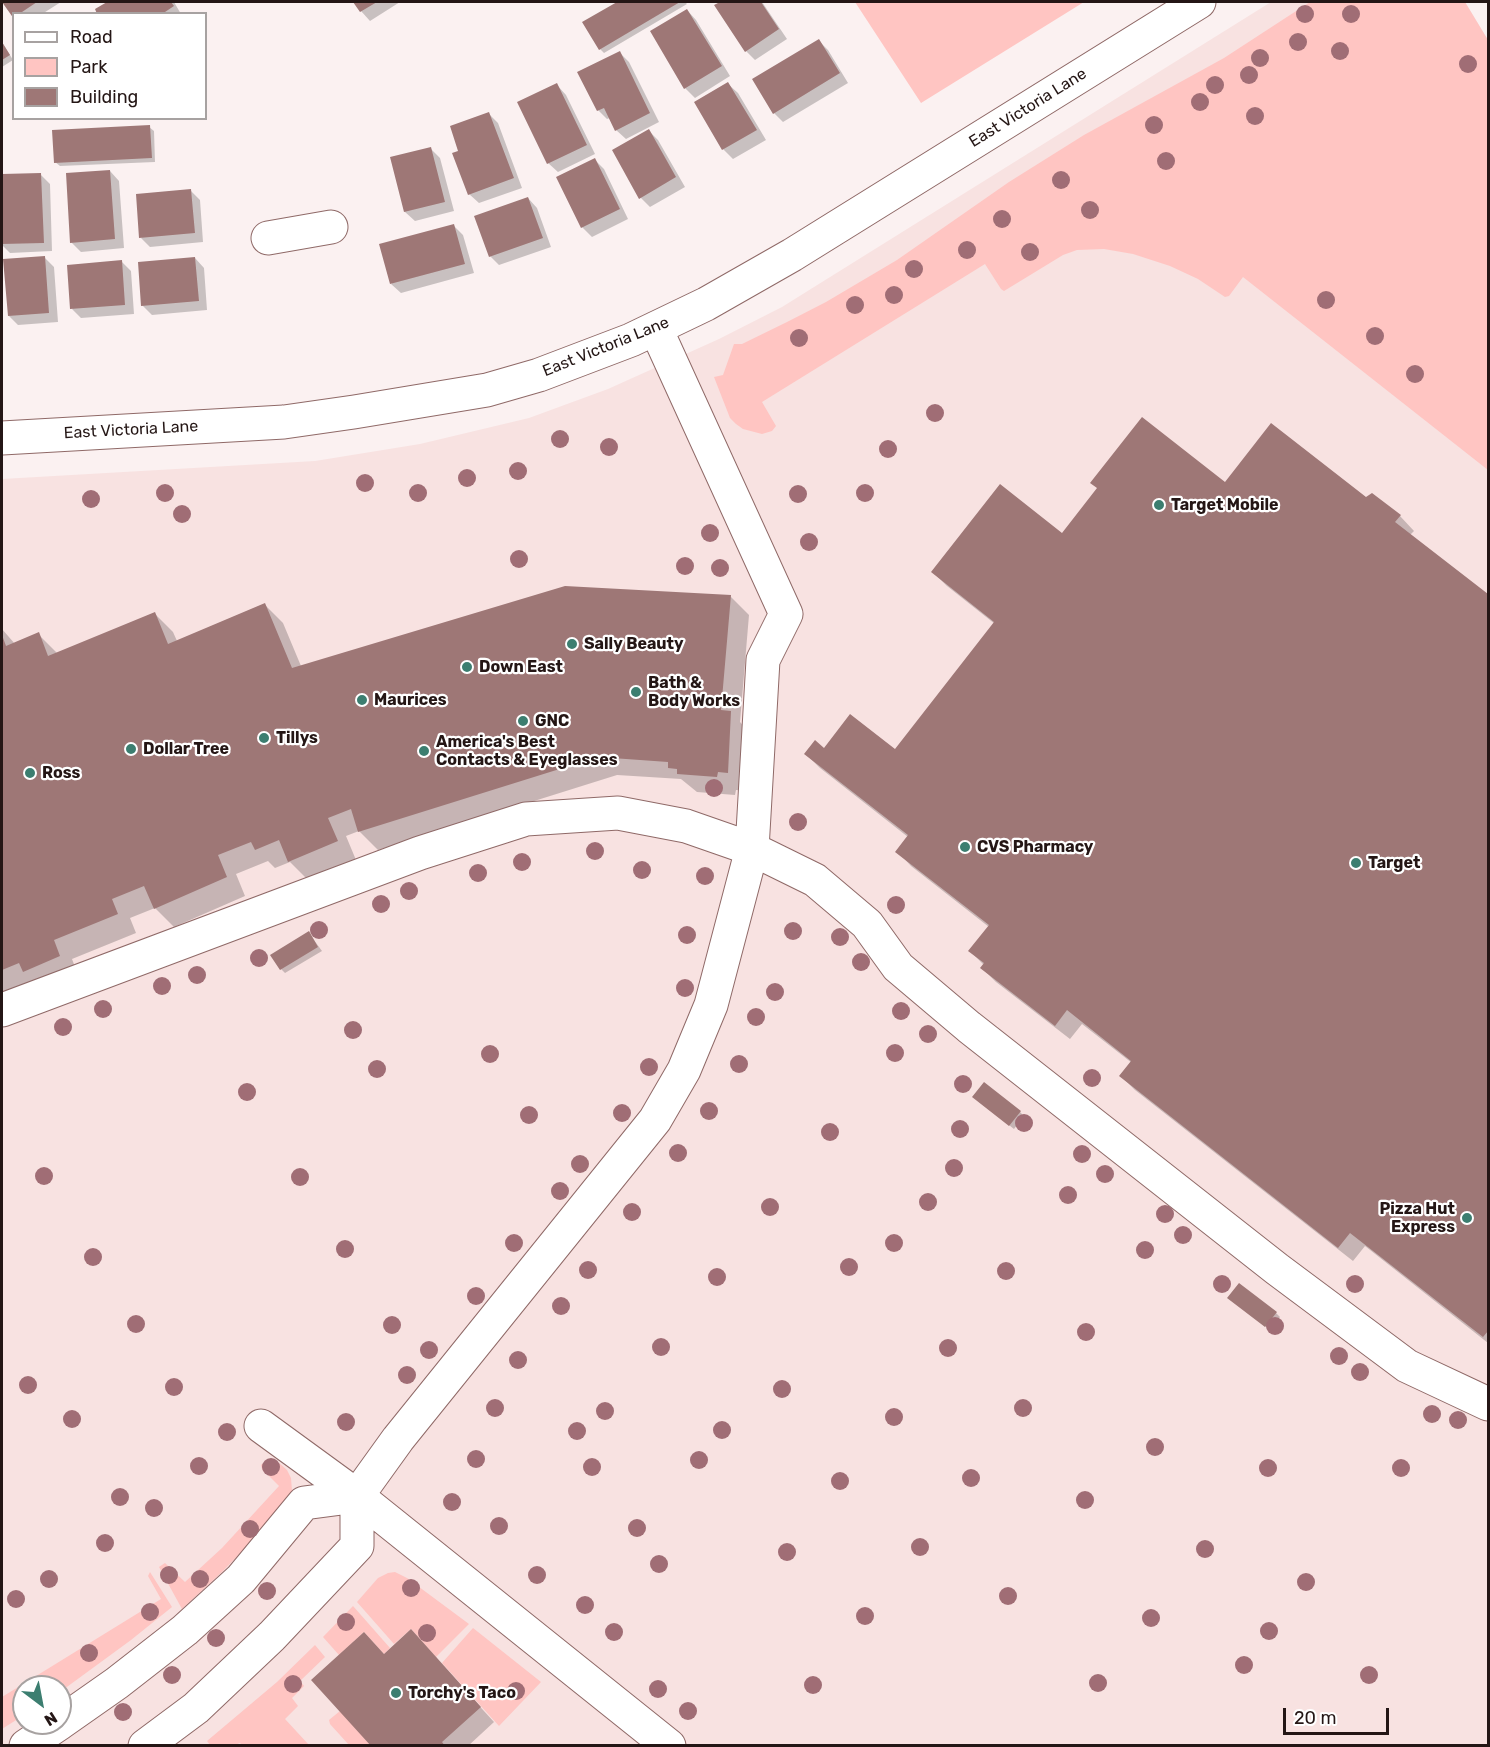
<!DOCTYPE html>
<style>
body{margin:0}
#map{position:relative;width:1490px;height:1747px;overflow:hidden;background:#fbf1f1;font-family:Rubik,sans-serif}
canvas{display:block}
.frame{position:absolute;inset:0;border:3px solid #241615;pointer-events:none}
.legend{position:absolute;left:12px;top:12px;width:195px;height:108px;box-sizing:border-box;background:#fff;border:2px solid #a7a2a1;margin:0;padding:8px 10px;list-style:none;font-size:18px;color:#241615}
.legend li{display:flex;align-items:center;gap:12px;height:30px}
.legend b{width:30px;border:2px solid #a7a2a1}
.north{position:absolute;left:12px;top:1675px;width:60px;height:60px;box-sizing:border-box;background:#fff;border:2px solid #a7a2a1;border-radius:50%;rotate:148deg;font-size:16px;font-weight:700;line-height:24px;text-align:center;color:#241615}
.north::after{content:'';display:block;margin:auto;width:21px;height:27px;background:#3c7e70;clip-path:polygon(50% 0,100% 100%,50% 72%,0 100%)}
.scale{position:absolute;left:1283px;top:1708px;width:106px;height:27px;box-sizing:border-box;border:3px solid #241615;border-top:0;padding-left:8px;font-size:18px;line-height:21px;white-space:nowrap;color:#241615;-webkit-text-stroke:4px #fff;paint-order:stroke}
</style>
<div id="map">
<canvas width="1490" height="1747"></canvas>
<div class="frame"></div>
<ul class="legend">
<li><b style="height:8px;background:#fff"></b>Road</li>
<li><b style="height:16px;background:#ffc5c2"></b>Park</li>
<li><b style="height:16px;background:#9e7776"></b>Building</li>
</ul>
<div class="north">N</div>
<div class="scale">20 m</div>
</div>
<script>
const ctx = document.querySelector('canvas').getContext('2d');
ctx.lineJoin = 'round';
function fill(path, color) {
  ctx.fillStyle = color;
  ctx.fill(path, 'evenodd');
}
function poly(rows) {
  const path = new Path2D();
  for (const r of rows) {
    path.moveTo(r[0], r[1]);
    for (let i = 2; i < r.length; i += 2) path.lineTo(r[i], r[i + 1]);
  }
  return path;
}
function strokePath(path, color, width, dash) {
  ctx.strokeStyle = color;
  ctx.lineWidth = width;
  ctx.lineCap = dash ? 'butt' : 'round';
  ctx.setLineDash(dash || []);
  ctx.stroke(path);
}
function label(font, color, halo, rows, align = 'center') {
  ctx.font = font + ' Rubik,sans-serif';
  ctx.lineWidth = 4.5;
  ctx.setLineDash([]);
  ctx.textBaseline = 'middle';
  ctx.strokeStyle = halo;
  ctx.fillStyle = color;
  for (const [text, x, y, turn = 0] of rows) {
    ctx.save();
    ctx.translate(x, y);
    ctx.rotate((+turn || 0) * Math.PI / 180);
    ctx.textAlign = isNaN(turn) ? turn : align;
    if (halo) ctx.strokeText(text, 0, 0);
    ctx.fillText(text, 0, 0);
    ctx.restore();
  }
}
const built = poly([
 [1271,2,1465,2,1488,40,1488,1745,2,1746,2,479,315,461,420,444,529,418,608,389,719,339,782,307],
 [24,1687,60,1687,60,1723,24,1723]
]);
const green = poly([
 [855,2,1084,2,921,103],
 [1310,2,1465,2,1488,40,1488,470,1243,277,1229,296,1225,297,1198,279,1170,266,1133,254,1104,249,1077,250,1063,255,1004,291,1001,289,985,264,762,402,776,426,772,431,762,434,743,429,736,424,730,418,714,377,723,375,734,344,742,344,787,322,826,302,897,260,1009,182,1084,135,1224,58],
 [268,1459,272,1459,279,1463,287,1470,291,1478,292,1491,288,1503,223,1571,182,1609,159,1567,165,1563,185,1582,222,1548,279,1486,262,1469,261,1465],
 [150,1572,172,1607,131,1640,60,1692,60,1687,24,1687,24,1715,2,1729,2,1697,161,1599,148,1576],
 [395,1572,407,1578,469,1624,436,1657,411,1629,394,1644,357,1602,378,1578,388,1573],
 [353,1606,390,1648,384,1654,364,1632,339,1655,323,1637],
 [473,1628,541,1682,499,1726,442,1663],
 [315,1645,325,1657,300,1681,304,1686,292,1698,298,1706,285,1719,309,1745,243,1746,240,1743,235,1745,210,1745,207,1741,277,1682],
 [340,1711,371,1745,349,1745,330,1724,329,1720]
]);
const shadow = poly([
 [4,2,61,2,42,14,14,14,14,16],
 [110,2,174,2,181,14,99,14,97,10],
 [354,2,400,2,370,21,361,11],
 [620,2,685,2,687,4,604,53,600,49,584,22],
 [723,2,762,2,787,39,755,60,746,51,716,6],
 [687,10,696,20,730,76,695,98,685,88,652,32],
 [818,40,828,50,848,83,783,122,774,113],
 [2,42,13,60,2,67],
 [620,53,629,62,659,122,626,139,616,130,610,118,607,119,598,110],
 [728,84,738,93,766,140,733,159,723,149,696,103],
 [557,85,566,95,595,154,558,172,548,163],
 [489,114,498,123,522,188,479,203,469,194,460,151],
 [149,127,154,131,155,162,60,166,55,162],
 [649,131,658,140,685,187,650,207,641,198],
 [431,149,440,158,454,211,415,221,405,212,392,158],
 [595,160,604,169,628,219,592,237,582,227],
 [110,171,119,181,124,248,81,252,71,242],
 [40,174,50,184,52,251,10,253,2,245,2,176],
 [191,191,200,200,203,242,150,247,141,238],
 [528,198,537,208,551,247,499,265,490,256],
 [453,225,463,235,474,273,401,293,391,284],
 [44,257,54,267,58,322,18,325,9,316],
 [195,258,204,268,207,310,152,315,142,305],
 [121,261,131,271,134,314,81,318,72,309],
 [1225,484,1366,499,1400,516,1414,531,1410,535,1488,596,1488,1343,1365,1246,1353,1261,1135,1090,1121,1076,1132,1063,1082,1024,1070,1039,996,982,982,968,984,965,970,951,989,927,911,866,897,851,908,837,820,768,806,754,825,750,895,751,995,624,947,586,933,572,1062,535],
 [730,596,749,615,740,722,749,732,747,791,736,790,735,795,697,792,681,779,617,775,378,850,359,831,346,836,356,860,308,880,290,862,275,868,268,861,236,874,245,896,174,927,155,908,130,918,136,933,72,959,78,975,2,996,2,629,15,644,38,634,58,654,154,613,173,632,177,641,264,604,283,623,301,666],
 [308,932,322,951,285,973,281,969],
 [978,1101,1020,1112,1024,1116,1014,1129],
 [1234,1302,1276,1313,1280,1317,1270,1330],
 [411,1631,494,1722,468,1746,373,1746,385,1655]
]);
const building = poly([
 [2,2,37,2,19,14,14,14,14,19],
 [107,2,171,2,174,6,162,14,97,14,95,9],
 [353,2,377,2,360,12],
 [617,2,680,2,599,50,582,22],
 [720,2,761,2,779,29,745,52,714,5],
 [687,9,722,66,684,89,650,31],
 [819,39,840,73,773,114,752,79],
 [2,42,10,55,2,60],
 [620,51,650,113,615,131,604,108,597,111,577,72],
 [728,82,757,130,722,150,694,102],
 [557,83,587,145,547,164,517,102],
 [489,112,514,178,468,195,452,153,458,151,450,126],
 [150,125,152,158,54,163,52,130],
 [649,129,676,177,639,199,612,150],
 [431,147,445,202,404,212,390,157],
 [595,158,620,209,581,228,556,177],
 [110,170,115,239,70,243,66,173],
 [41,173,44,243,2,244,2,174],
 [191,189,195,233,139,238,136,194],
 [528,197,543,238,489,257,474,216],
 [454,224,465,264,390,284,379,244],
 [45,256,49,313,8,316,3,259],
 [195,257,199,301,141,306,138,262],
 [122,260,125,305,70,309,67,265],
 [1142,417,1225,482,1271,423,1366,497,1372,493,1401,515,1395,522,1488,594,1488,1331,1483,1337,1350,1233,1338,1248,1119,1076,1131,1061,1067,1010,1055,1026,980,968,984,963,968,951,989,925,895,852,908,835,804,754,815,740,824,748,850,714,895,749,994,622,931,572,1000,484,1062,533,1097,488,1090,483],
 [565,586,731,595,721,710,731,711,728,773,718,772,717,777,677,774,677,769,668,768,668,762,598,757,358,832,351,809,328,818,338,841,288,862,279,840,255,850,251,842,218,855,227,877,154,909,144,886,112,899,118,914,54,940,60,956,23,972,19,963,2,970,2,635,6,646,39,632,48,656,155,612,168,644,265,603,292,668],
 [309,931,318,947,280,970,270,955],
 [984,1082,1021,1111,1009,1126,972,1097],
 [1239,1283,1277,1312,1265,1327,1227,1298],
 [411,1629,481,1707,442,1742,445,1746,371,1746,311,1680,364,1632,384,1654]
]);
const minor = poly([
 [268,238,331,227],
 [2,438,284,422,354,412,487,390,539,375,631,340,706,304,792,255,1199,2],
 [2,1010,420,853,526,819,618,813,686,826,752,849,815,880,867,924,898,967,969,1027,1277,1269,1407,1366,1488,1404],
 [261,1426,357,1496,669,1746],
 [60,1723,117,1683,185,1630,241,1579,304,1503,357,1496],
 [26,1746,60,1723],
 [145,1746,196,1708,272,1636,357,1546,357,1496,398,1439,655,1120,684,1070,711,1005,752,849,763,660,786,614,656,329]
]);
const trees = [
 [1305,14],
 [1351,14],
 [1298,42],
 [1340,51],
 [1260,58],
 [1468,64],
 [1249,75],
 [1215,85],
 [1200,102],
 [1255,116],
 [1154,125],
 [1166,161],
 [1061,180],
 [1090,210],
 [1002,219],
 [967,250],
 [1030,252],
 [914,269],
 [894,295],
 [1326,300],
 [855,305],
 [1375,336],
 [799,338],
 [1415,374],
 [935,413],
 [560,439],
 [609,447],
 [888,449],
 [518,471],
 [467,478],
 [365,483],
 [165,493],
 [418,493],
 [865,493],
 [798,494],
 [91,499],
 [182,514],
 [710,533],
 [809,542],
 [519,559],
 [685,566],
 [720,568],
 [714,788],
 [798,822],
 [595,851],
 [522,862],
 [642,870],
 [478,873],
 [705,876],
 [409,891],
 [381,904],
 [896,905],
 [319,930],
 [793,931],
 [687,935],
 [840,937],
 [259,958],
 [861,962],
 [197,975],
 [162,986],
 [685,988],
 [775,992],
 [103,1009],
 [901,1011],
 [756,1017],
 [63,1027],
 [353,1030],
 [928,1034],
 [895,1053],
 [490,1054],
 [739,1064],
 [649,1067],
 [377,1069],
 [1092,1078],
 [963,1084],
 [247,1092],
 [709,1111],
 [622,1113],
 [529,1115],
 [1024,1123],
 [960,1129],
 [830,1132],
 [678,1153],
 [1082,1154],
 [580,1164],
 [954,1168],
 [1105,1174],
 [44,1176],
 [300,1177],
 [560,1191],
 [1068,1195],
 [928,1202],
 [770,1207],
 [632,1212],
 [1165,1214],
 [1183,1235],
 [514,1243],
 [894,1243],
 [345,1249],
 [1145,1250],
 [93,1257],
 [849,1267],
 [588,1270],
 [1006,1271],
 [717,1277],
 [1222,1284],
 [1355,1284],
 [476,1296],
 [561,1306],
 [136,1324],
 [392,1325],
 [1275,1326],
 [1086,1332],
 [661,1347],
 [948,1348],
 [429,1350],
 [1339,1356],
 [518,1360],
 [1360,1372],
 [407,1375],
 [28,1385],
 [174,1387],
 [782,1389],
 [495,1408],
 [1023,1408],
 [605,1411],
 [1432,1414],
 [894,1417],
 [72,1419],
 [1458,1420],
 [346,1422],
 [722,1430],
 [577,1431],
 [227,1432],
 [1155,1447],
 [476,1459],
 [699,1460],
 [199,1466],
 [271,1467],
 [592,1467],
 [1268,1468],
 [1401,1468],
 [971,1478],
 [840,1481],
 [120,1497],
 [1085,1500],
 [452,1502],
 [154,1508],
 [499,1526],
 [637,1528],
 [250,1529],
 [105,1543],
 [920,1547],
 [1205,1549],
 [787,1552],
 [659,1564],
 [169,1575],
 [537,1575],
 [49,1579],
 [200,1579],
 [1306,1582],
 [411,1588],
 [267,1591],
 [1008,1596],
 [16,1599],
 [585,1605],
 [150,1612],
 [865,1616],
 [1151,1618],
 [346,1622],
 [1269,1631],
 [614,1632],
 [427,1633],
 [216,1638],
 [89,1653],
 [1244,1665],
 [172,1675],
 [1369,1675],
 [1098,1683],
 [293,1684],
 [813,1685],
 [658,1689],
 [516,1691],
 [688,1711],
 [123,1712]
];
const markers = [
 [1159,505,6,"#3c7e70"],
 [572,644,6,"#3c7e70"],
 [467,667,6,"#3c7e70"],
 [636,692,6,"#3c7e70"],
 [362,700,6,"#3c7e70"],
 [523,721,6,"#3c7e70"],
 [264,738,6,"#3c7e70"],
 [131,749,6,"#3c7e70"],
 [424,751,6,"#3c7e70"],
 [30,773,6,"#3c7e70"],
 [965,847,6,"#3c7e70"],
 [1356,863,6,"#3c7e70"],
 [1467,1218,6,"#3c7e70"],
 [396,1693,6,"#3c7e70"]
];
const streetNames = [
 ["East Victoria Lane",1028,108,-32],
 ["East Victoria Lane",606,347,-22],
 ["East Victoria Lane",131,430,-3]
];
const poiNames = [
 ["Target Mobile",1171,505],
 ["Sally Beauty",584,644],
 ["Down East",479,667],
 ["Bath &",648,683],
 ["Body Works",648,701],
 ["Maurices",374,700],
 ["GNC",535,721],
 ["Tillys",276,738],
 ["America's Best",436,742],
 ["Contacts & Eyeglasses",436,760],
 ["Dollar Tree",143,749],
 ["Ross",42,773],
 ["CVS Pharmacy",977,847],
 ["Target",1368,863],
 ["Pizza Hut",1455,1209,"right"],
 ["Express",1455,1227,"right"],
 ["Torchy's Taco",408,1693]
];
fill(built, '#f8e2e1');
fill(green, '#ffc5c2');
fill(shadow, '#0003');
fill(building, '#9e7776');
strokePath(minor, '#8f6967', 35);
strokePath(minor, '#fff', 33);
ctx.fillStyle = '#a06d75';
for (const [x, y] of trees) {
  ctx.beginPath();
  ctx.arc(x, y, 9, 0, 2 * Math.PI);
  ctx.fill();
}
for (const [x, y, r, color] of markers) {
  const dot = new Path2D();
  dot.arc(x, y, r, 0, 2 * Math.PI);
  ctx.fillStyle = color;
  ctx.fill(dot);
  strokePath(dot, '#fff', 2);
}
label('16px', '#241615', '#fff', streetNames);
label('bold 16px', '#241615', '#fff', poiNames, 'left');
</script>
